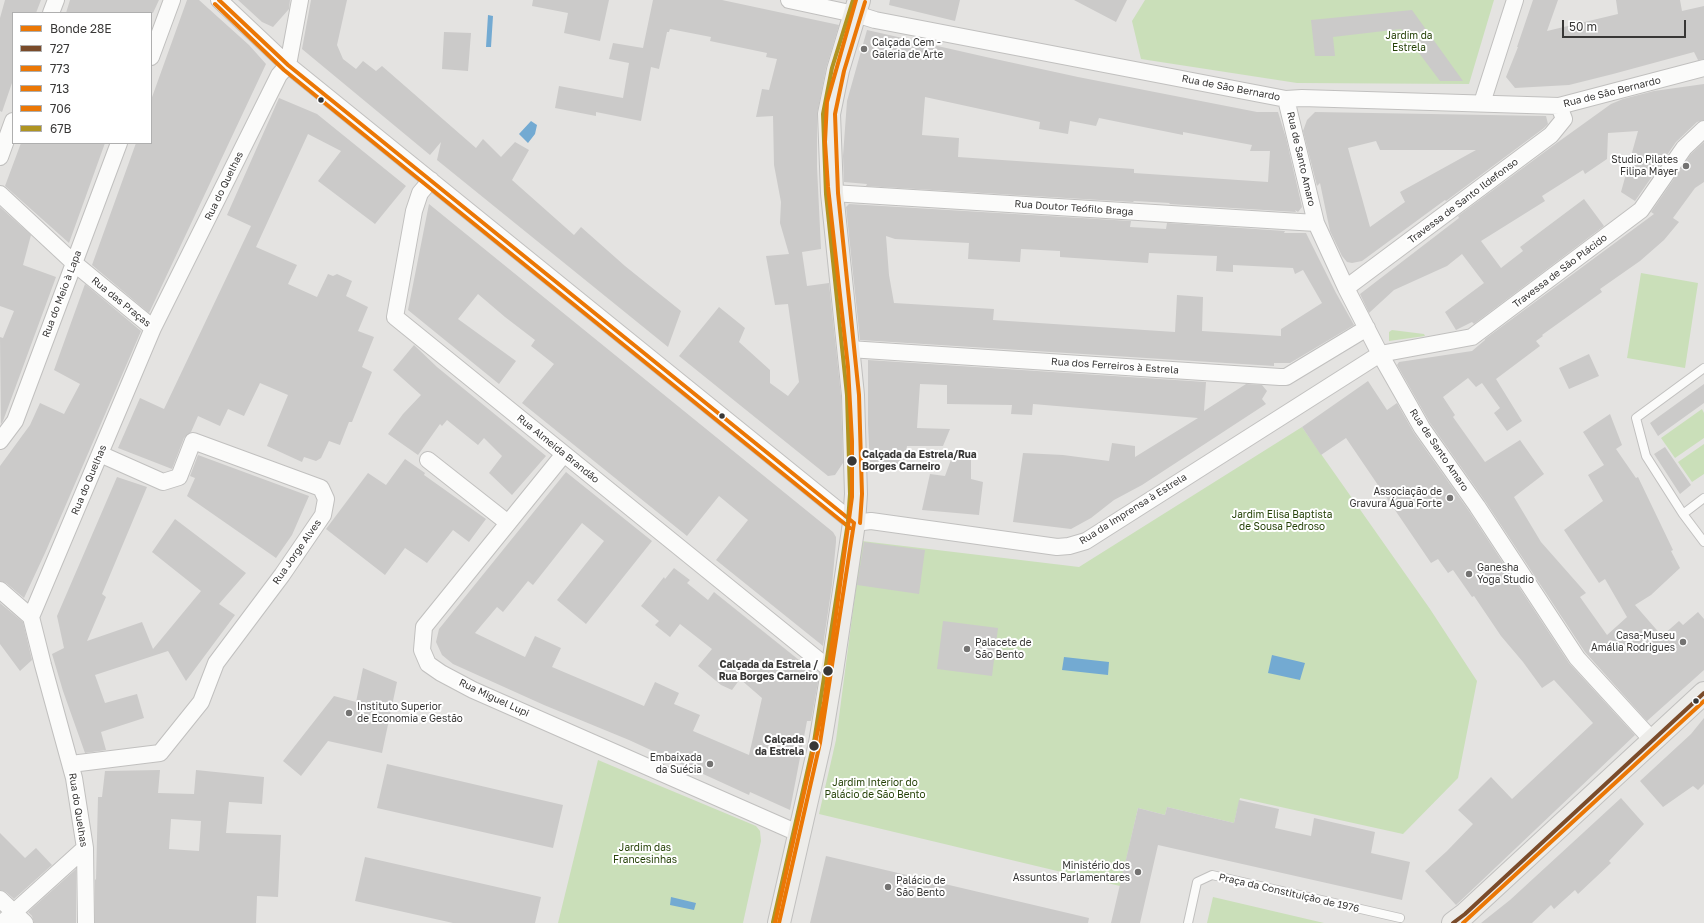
<!DOCTYPE html>
<meta charset="utf-8">
<style>
body{margin:0}
#map{position:relative;width:1704px;height:923px;overflow:hidden;background:#e4e3e1;font-family:"Golos Text",sans-serif}
canvas{display:block}
.legend{position:absolute;left:12px;top:12px;width:140px;height:132px;box-sizing:border-box;background:#fff;border:1px solid #afafaf;margin:0;padding:5px 7px;list-style:none;font-size:12px;color:#383736}
.legend li{display:flex;align-items:center;gap:8px;height:20px}
.legend b{width:20px;border:1px solid #afafaf}
.scale{position:absolute;left:1562px;top:20px;width:124px;height:18px;box-sizing:border-box;border:2px solid #383736;border-top:0;padding-left:5px;font-size:12px;line-height:14px;white-space:nowrap;color:#383736;-webkit-text-stroke:3px #fff;paint-order:stroke}
</style>
<div id="map">
<canvas width="1704" height="923"></canvas>
<ul class="legend">
<li><b style="height:5px;background:#eb7705"></b>Bonde 28E</li>
<li><b style="height:5px;background:#7a4b2a"></b>727</li>
<li><b style="height:5px;background:#eb7705"></b>773</li>
<li><b style="height:5px;background:#eb7705"></b>713</li>
<li><b style="height:5px;background:#eb7705"></b>706</li>
<li><b style="height:5px;background:#af9422"></b>67B</li>
</ul>
<div class="scale">50 m</div>
</div>
<script>
const ctx = document.querySelector('canvas').getContext('2d');
ctx.lineJoin = 'round';
function fill(path, color) {
  ctx.fillStyle = color;
  ctx.fill(path, 'evenodd');
}
function poly(rows) {
  const path = new Path2D();
  for (const r of rows) {
    path.moveTo(r[0], r[1]);
    for (let i = 2; i < r.length; i += 2) path.lineTo(r[i], r[i + 1]);
  }
  return path;
}
function strokePath(path, color, width, dash) {
  ctx.strokeStyle = color;
  ctx.lineWidth = width;
  ctx.lineCap = dash ? 'butt' : 'round';
  ctx.setLineDash(dash || []);
  ctx.stroke(path);
}
function label(font, color, halo, rows, align = 'center') {
  ctx.font = font + ' "Golos Text",sans-serif';
  ctx.lineWidth = 4;
  ctx.setLineDash([]);
  ctx.textBaseline = 'middle';
  ctx.strokeStyle = halo;
  ctx.fillStyle = color;
  for (const [text, x, y, turn = 0] of rows) {
    ctx.save();
    ctx.translate(x, y);
    ctx.rotate((+turn || 0) * Math.PI / 180);
    ctx.textAlign = isNaN(turn) ? turn : align;
    if (halo) ctx.strokeText(text, 0, 0);
    ctx.fillText(text, 0, 0);
    ctx.restore();
  }
}
const green = poly([
 [1145,0,1494,0,1469,84,1297,83,1141,59,1132,21],
 [1641,273,1698,283,1685,368,1627,358],
 [1392,330,1424,334,1425,336,1389,341,1389,332],
 [1702,409,1704,413,1704,438,1675,458,1661,438],
 [1302,427,1430,609,1477,681,1458,778,1403,834,1240,798,1234,823,1167,807,1165,815,1138,808,1120,886,819,814,836,740,862,541,1079,567],
 [1704,444,1704,474,1692,482,1678,462],
 [598,760,756,826,760,831,761,841,743,923,558,923],
 [1213,897,1324,923,1207,923]
]);
const water = poly([
 [488,15,493,16,491,47,486,47],
 [531,121,537,125,535,134,528,143,519,134],
 [1272,655,1305,663,1300,680,1268,673],
 [1064,657,1109,662,1108,675,1062,670],
 [671,897,696,903,694,910,670,905]
]);
const building = poly([
 [5,0,41,0,36,13,13,13,13,80,2,112,0,111,0,18],
 [70,0,159,0,153,13,66,13],
 [187,0,199,0,249,45,266,64,149,313,92,265,136,143,151,143,151,100],
 [238,0,290,0,289,9,273,27,262,22],
 [311,0,347,0,337,45,343,59,356,69,363,61,376,71,382,66,476,148,483,139,501,157,515,142,529,150,512,180,574,235,581,227,625,266,681,311,668,347,437,160,441,142,430,155,302,49],
 [533,0,609,0,600,41,564,33,568,13,532,6],
 [653,0,722,0,839,25,826,68,817,114,817,167,821,249,802,252,807,286,829,283,841,396,843,463,835,475,828,476,679,356,719,307,745,328,739,342,770,370,770,383,788,396,799,382,788,304,775,305,766,256,789,254,780,223,781,202,774,165,773,116,756,117,762,89,769,90,777,59,766,57,767,53,710,41,711,37,670,29,669,32,667,32,659,69,651,67,641,121,596,112,596,116,555,108,559,86,623,98,629,63,609,59,613,43,643,48],
 [890,0,960,0,955,21,889,5],
 [1074,0,1127,0,1116,22],
 [1533,0,1558,0,1547,31,1618,14,1616,0,1680,0,1682,11,1704,6,1704,59,1698,60,1694,52,1613,74,1569,85,1515,88,1506,77,1518,47,1517,47],
 [1412,10,1463,81,1440,81,1401,29,1333,37,1335,56,1315,56,1311,20],
 [867,30,986,57,1078,77,1257,112,1278,112,1286,138,1302,207,1298,212,1295,210,1296,212,1169,204,1170,203,1134,201,1133,202,866,186,867,184,844,182,843,156,847,101],
 [925,97,1040,122,1039,129,1068,134,1070,121,1096,126,1099,118,1183,135,1183,132,1252,145,1250,151,1270,151,1268,182,1134,173,1134,169,958,157,959,138,922,135],
 [444,32,471,33,468,71,442,69],
 [1704,84,1704,120,1697,122,1676,142,1635,201,1621,192,1638,131,1608,133,1607,159,1585,174,1583,170,1542,196,1545,201,1481,241,1501,268,1523,251,1520,247,1584,199,1604,226,1474,324,1472,322,1456,330,1445,312,1484,283,1462,254,1447,266,1394,290,1369,313,1360,294,1459,218,1458,216,1554,145,1611,104,1623,99,1654,91],
 [279,98,317,114,406,186,375,224,318,181,341,151,308,134,256,247,297,265,288,284,317,297,328,274,333,276,337,274,352,281,346,296,368,307,358,331,374,337,362,367,372,372,352,422,349,422,340,445,329,441,321,458,316,461,304,457,302,462,267,446,288,395,260,383,244,416,228,409,220,426,198,416,191,432,184,438,172,469,118,448,140,398,164,409,251,226,227,215],
 [1315,112,1546,116,1548,124,1544,128,1446,201,1445,200,1362,261,1352,263,1347,262,1342,256,1330,231,1320,183,1317,186,1303,131,1307,120],
 [1376,141,1380,150,1476,150,1400,192,1405,202,1370,227,1348,148],
 [1704,142,1704,182,1695,188,1673,218,1679,222,1664,240,1640,261,1600,289,1602,292,1542,335,1543,336,1536,341,1540,346,1496,379,1522,421,1507,431,1494,413,1500,408,1482,383,1476,387,1468,378,1443,397,1455,415,1453,417,1485,462,1520,440,1544,474,1514,497,1541,542,1586,593,1580,597,1607,635,1627,617,1605,579,1599,583,1564,530,1603,501,1588,475,1604,465,1583,432,1610,414,1622,445,1616,449,1636,478,1638,477,1673,550,1671,551,1680,568,1651,595,1635,605,1662,636,1679,621,1683,625,1698,612,1704,619,1704,670,1647,721,1585,652,1485,501,1430,423,1397,365,1399,362,1472,351,1485,340,1485,339,1654,214,1651,212,1691,154],
 [21,143,105,143,69,243,5,186],
 [429,204,833,532,836,537,836,542,832,585,823,646,716,560,748,520,719,496,687,536,522,403,554,364,531,346,535,340,505,317,478,294,458,319,516,361,499,384,408,310],
 [849,204,1131,221,1130,227,1166,229,1167,223,1285,231,1284,233,1306,233,1336,293,1354,325,1290,363,1274,363,1274,366,860,340,846,207],
 [886,236,895,239,969,243,968,259,1020,262,1021,249,1060,251,1060,257,1148,263,1149,253,1217,256,1216,271,1233,272,1233,265,1293,268,1295,274,1303,270,1322,303,1281,329,1281,336,1202,331,1203,297,1177,295,1175,332,993,320,994,309,894,303,889,275],
 [0,207,31,235,23,265,56,277,3,421,1,424,0,337,3,338,14,311,0,306],
 [85,284,141,331,45,553,24,598,6,583,0,581,0,466,30,425,40,403,64,414,80,384,54,370],
 [414,345,437,367,546,456,512,495,489,473,502,456,484,438,478,445,447,420,442,426,440,424,418,455,388,434,403,414,421,395,393,370],
 [1589,354,1599,376,1569,389,1559,368],
 [868,360,1206,382,1204,411,1246,384,1262,385,1267,391,1262,399,1266,404,1142,485,1114,500,1091,518,1071,529,1013,522,1023,453,1063,455,1109,461,1112,443,1135,446,1135,457,1198,418,1033,404,1032,415,1011,414,1012,405,947,404,947,385,920,384,917,428,950,429,943,446,907,446,904,465,870,465,868,424],
 [1368,381,1387,410,1397,403,1414,433,1469,511,1569,663,1635,735,1456,905,1425,871,1447,851,1473,824,1458,810,1491,777,1512,799,1593,723,1554,680,1542,688,1523,662,1501,636,1474,596,1472,597,1453,570,1448,573,1438,559,1431,563,1346,438,1321,455,1302,427],
 [1704,384,1704,403,1658,436,1650,423],
 [1665,447,1691,485,1680,494,1654,454],
 [953,454,971,457,971,479,983,482,979,515,922,510,930,474,945,476],
 [198,455,309,496,292,535,276,558,187,496,195,478,190,476],
 [405,459,425,473,424,475,486,519,469,542,453,530,427,563,405,548,385,575,326,529,368,473,386,485],
 [566,472,652,541,586,624,557,600,604,541,582,523,533,585,528,581,503,612,497,607,475,633,525,657,535,636,561,648,552,667,644,706,655,682,679,693,674,704,700,715,693,731,749,755,762,698,740,679,732,690,721,685,698,666,712,649,680,624,670,637,655,625,659,621,641,606,664,577,665,579,674,568,690,580,687,583,708,600,714,592,819,676,811,721,807,721,790,810,750,792,749,795,629,740,544,705,453,664,442,655,436,642,439,629],
 [117,477,147,487,102,594,106,597,87,641,142,622,153,649,201,591,152,552,175,519,246,573,219,604,235,615,186,681,168,651,95,675,105,703,137,694,144,718,101,732,106,750,85,753,63,691,52,654,64,648,57,616],
 [864,542,925,550,919,594,857,585],
 [0,603,23,622,32,660,20,671,0,644],
 [943,621,998,628,992,676,937,669],
 [363,668,397,682,382,753,328,741,301,776,283,761,334,696,356,702],
 [1704,718,1704,784,1698,790,1693,786,1663,807,1640,781,1691,734],
 [387,764,563,805,553,848,377,808],
 [160,770,158,793,194,794,196,770,264,777,262,804,229,802,226,833,281,835,278,897,257,896,256,923,95,923,95,879,96,880,98,797,102,797,105,771],
 [171,819,201,821,199,851,169,849],
 [1621,798,1644,824,1609,861,1611,863,1578,894,1575,890,1554,909,1551,905,1532,923,1481,923,1510,900],
 [1239,800,1279,809,1275,828,1311,836,1314,818,1375,832,1371,853,1410,862,1402,900,1158,845,1140,923,1111,923,1138,808,1165,815,1167,807,1234,823],
 [0,833,25,858,36,848,52,865,14,899,6,892,0,890],
 [826,856,1089,918,1088,923,810,923],
 [365,857,541,897,535,923,453,923,355,901],
 [76,869,76,923,34,923,32,916,28,912]
]);
const lane = poly([
 [1704,368,1636,418,1646,456,1683,514,1704,542],
 [1683,514,1704,498],
 [1188,923,1197,882,1212,875,1400,918]
]);
const street = poly([
 [219,0,288,65,854,523,871,521,1057,547,1069,546,1086,541,1380,354,1472,337,1641,210,1684,148,1704,129],
 [789,0,859,15,875,20,1286,99,1302,98,1559,106,1704,68],
 [51,13,56,0],
 [151,57,172,0],
 [288,65,300,0],
 [1286,99,1316,223,1346,288,1380,354,1422,428,1477,506,1577,658,1653,741],
 [1482,103,1515,0],
 [0,157,13,121],
 [431,180,420,193,414,211,395,317,832,671],
 [832,193,1316,223],
 [0,194,74,263,153,328],
 [1346,288,1551,135,1564,119,1559,106],
 [849,349,1280,377,1286,377,1367,328],
 [0,441,15,421,119,143],
 [564,454,424,627,422,650,428,664,441,673,473,690,800,834],
 [428,460,508,523],
 [0,590,31,617],
 [71,764,160,753,201,702,216,663,282,575,323,515,326,499,321,488,193,441,179,477,163,482,100,454],
 [0,899,25,923],
 [2,923,85,848],
 [86,923,85,848,74,778,43,665,31,617,153,328,279,75,288,65]
]);
const secondary = poly([
 [779,923,820,743,832,671,854,523,856,494,853,395,832,193,829,114,838,70,859,0],
 [1453,923,1465,914,1704,693]
]);
const bus1 = poly([
 [1453,923,1465,914,1704,693]
]);
const bus2 = poly([
 [219,0,288,65,854,523],
 [779,923,820,743,854,523]
]);
const bus3 = poly([
 [215,4,284,70,850,528],
 [860,523,862,494,859,395,838,193,835,114,844,71,865,2]
]);
const bus4 = poly([
 [1463,923,1704,701]
]);
const bus5 = poly([
 [773,922,814,742,848,522,850,494,847,395,826,194,823,114,832,68,853,0]
]);
const tram1 = poly([
 [775,923,824,703,852,497,852,441,848,367,828,187,825,142,827,102,856,0]
]);
const markers = [
 [864,49,4,"#747372"],
 [321,100,3.5,"#383736"],
 [1686,166,4,"#747372"],
 [722,416,3.5,"#383736"],
 [852,461,5.5,"#383736"],
 [1450,498,4,"#747372"],
 [1469,574,4,"#747372"],
 [1683,642,4,"#747372"],
 [967,649,4,"#747372"],
 [828,671,5.5,"#383736"],
 [1696,701,3.5,"#383736"],
 [349,713,4,"#747372"],
 [814,746,5.5,"#383736"],
 [710,764,4,"#747372"],
 [1138,872,4,"#747372"],
 [888,887,4,"#747372"]
];
const parkNames = [
 ["Jardim da",1409,36],
 ["Estrela",1409,48],
 ["Jardim Elisa Baptista",1282,515],
 ["de Sousa Pedroso",1282,527],
 ["Jardim Interior do",875,783],
 ["Palácio de São Bento",875,795],
 ["Jardim das",645,848],
 ["Francesinhas",645,860]
];
const poiNames = [
 ["Calçada Cem -",872,43],
 ["Galeria de Arte",872,55],
 ["Studio Pilates",1678,160,"right"],
 ["Filipa Mayer",1678,172,"right"],
 ["Associação de",1442,492,"right"],
 ["Gravura Água Forte",1442,504,"right"],
 ["Ganesha",1477,568],
 ["Yoga Studio",1477,580],
 ["Casa-Museu",1675,636,"right"],
 ["Amália Rodrigues",1675,648,"right"],
 ["Palacete de",975,643],
 ["São Bento",975,655],
 ["Instituto Superior",357,707],
 ["de Economia e Gestão",357,719],
 ["Embaixada",702,758,"right"],
 ["da Suécia",702,770,"right"],
 ["Ministério dos",1130,866,"right"],
 ["Assuntos Parlamentares",1130,878,"right"],
 ["Palácio de",896,881],
 ["São Bento",896,893]
];
const streetNames = [
 ["Rua de São Bernardo",1231,88,11],
 ["Rua de São Bernardo",1612,92,-14],
 ["Rua de Santo Amaro",1301,159,77],
 ["Rua do Quelhas",224,186,-64],
 ["Travessa de Santo Ildefonso",1463,201,-37],
 ["Rua Doutor Teófilo Braga",1074,208,4],
 ["Travessa de São Plácido",1560,271,-37],
 ["Rua do Meio à Lapa",62,294,-69],
 ["Rua das Praças",121,302,39],
 ["Rua dos Ferreiros à Estrela",1115,366,4],
 ["Rua Almeida Brandão",558,449,39],
 ["Rua de Santo Amaro",1439,450,56],
 ["Rua do Quelhas",89,480,-67],
 ["Rua da Imprensa à Estrela",1133,509,-32],
 ["Rua Jorge Alves",297,552,-55],
 ["Rua Miguel Lupi",494,698,25],
 ["Rua do Quelhas",78,810,81],
 ["Praça da Constituição de 1976",1289,893,13]
];
const stopNames = [
 ["Calçada da Estrela/Rua",862,455,"left"],
 ["Borges Carneiro",862,467,"left"],
 ["Calçada da Estrela /",818,665],
 ["Rua Borges Carneiro",818,677],
 ["Calçada",804,740],
 ["da Estrela",804,752]
];
fill(green, '#cadfb9');
fill(water, '#73aad2');
fill(building, '#cbcac9');
strokePath(lane, '#c1c0bf', 10);
strokePath(street, '#c1c0bf', 18);
strokePath(secondary, '#c1c0bf', 24);
strokePath(lane, '#fbfbfa', 8);
strokePath(street, '#fbfbfa', 16);
strokePath(secondary, '#edece9', 22);
strokePath(bus1, '#7a4b2a', 4);
strokePath(bus2, '#eb7705', 4);
strokePath(bus3, '#eb7705', 4);
strokePath(bus4, '#eb7705', 4);
strokePath(bus5, '#af9422', 4);
strokePath(tram1, '#eb7705', 4);
for (const [x, y, r, color] of markers) {
  const dot = new Path2D();
  dot.arc(x, y, r, 0, 2 * Math.PI);
  ctx.fillStyle = color;
  ctx.fill(dot);
  strokePath(dot, '#fff', 1.5);
}
label('10px', '#264208', '#fff', parkNames);
label('10px', '#383736', '#fff', poiNames, 'left');
label('10px', '#383736', '#fff', streetNames);
label('bold 10px', '#383736', '#fff', stopNames, 'right');
</script>
